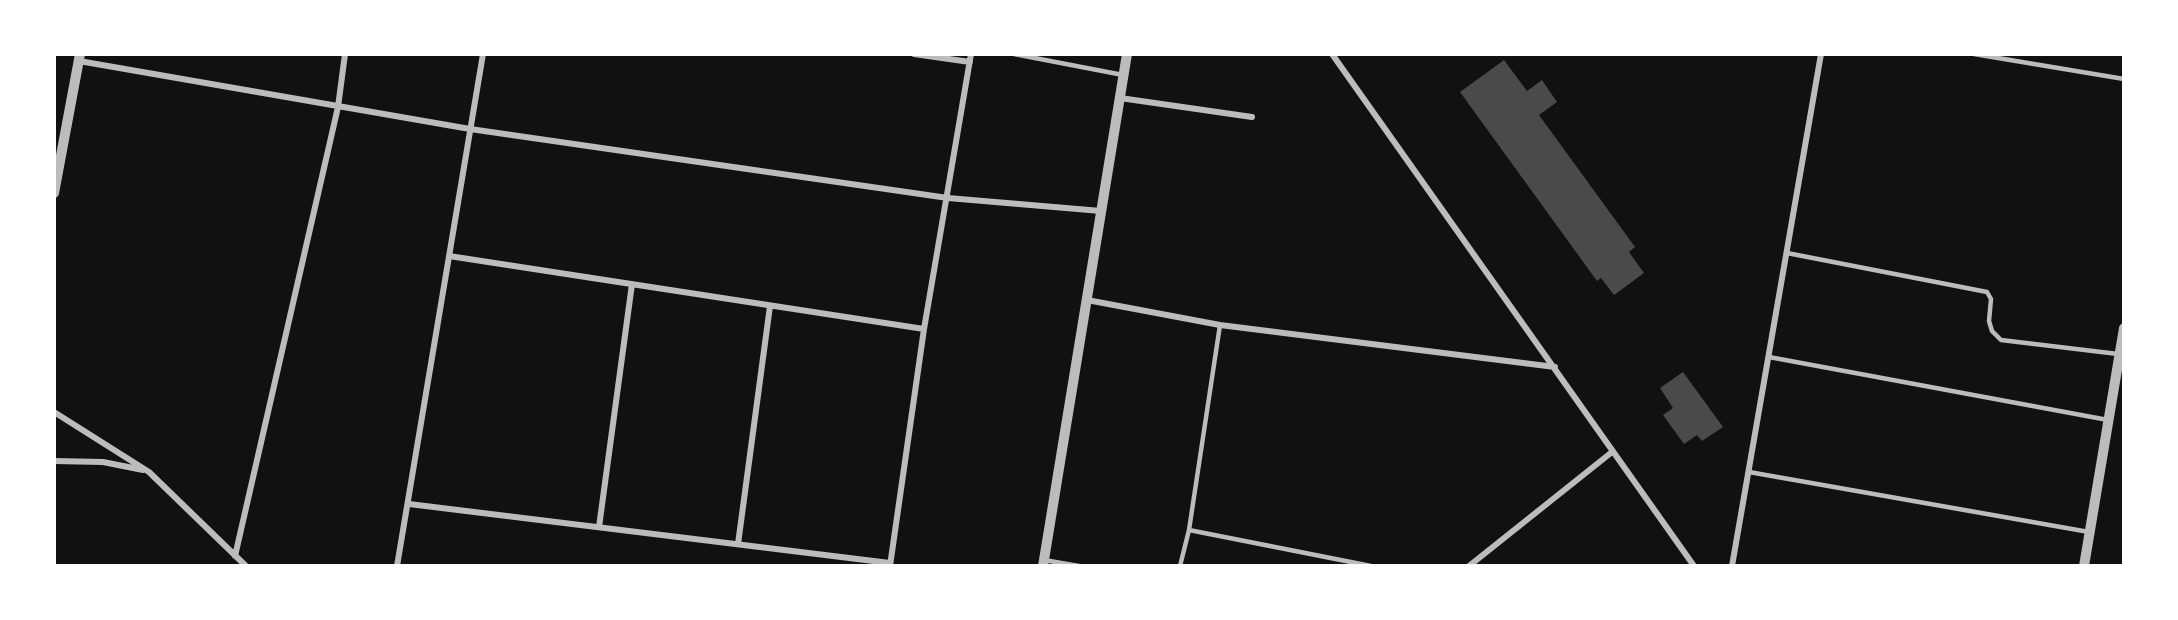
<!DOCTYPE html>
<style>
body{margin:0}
#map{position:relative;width:2178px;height:620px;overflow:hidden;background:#111;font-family:"Noto Serif",serif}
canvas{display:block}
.frame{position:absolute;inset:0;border:56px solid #fff;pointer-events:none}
</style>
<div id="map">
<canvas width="2178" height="620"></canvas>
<div class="frame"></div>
</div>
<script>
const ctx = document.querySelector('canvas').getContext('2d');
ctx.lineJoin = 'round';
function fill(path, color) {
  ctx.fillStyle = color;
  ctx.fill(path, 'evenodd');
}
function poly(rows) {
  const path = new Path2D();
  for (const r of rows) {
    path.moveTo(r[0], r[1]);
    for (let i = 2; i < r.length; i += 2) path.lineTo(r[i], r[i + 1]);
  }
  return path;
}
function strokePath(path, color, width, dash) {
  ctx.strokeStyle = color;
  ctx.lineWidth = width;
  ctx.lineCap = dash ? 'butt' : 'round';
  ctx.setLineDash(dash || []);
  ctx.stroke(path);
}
const building = poly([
 [1504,60,1527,91,1542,80,1557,102,1539,115,1635,247,1629,252,1644,273,1614,295,1601,278,1597,281,1460,92],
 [1683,372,1723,427,1702,441,1697,435,1684,444,1663,415,1673,408,1660,388]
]);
const service = poly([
 [1014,54,1123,75],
 [1974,54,2124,79],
 [1787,253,1987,292,1991,299,1989,321,1992,331,2001,340,2118,354],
 [1769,357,2108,420],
 [1749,472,2089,532],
 [1189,530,1371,566],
 [1044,560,1079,566],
 [1180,566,1189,530,1220,325]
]);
const minor = poly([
 [914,54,970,62],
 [1332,54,1694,566],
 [79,61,470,129,948,198,1101,211],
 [1120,98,1252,117],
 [449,256,924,329],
 [1087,300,1220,325,1555,367],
 [54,412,149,472,246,566],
 [54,461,103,462,143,470],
 [409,504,890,563],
 [599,527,632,284],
 [738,544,770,306],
 [235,556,338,107,345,54],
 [397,566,483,54],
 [890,566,924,329,971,54],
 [1469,566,1612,452],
 [1732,566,1821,54]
]);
const tertiary = poly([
 [54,193,80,54],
 [1043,566,1127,54],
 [2084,566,2124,328]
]);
fill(building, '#4a4a4a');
strokePath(service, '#bcbcbc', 4.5);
strokePath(minor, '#bcbcbc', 6);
strokePath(tertiary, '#bcbcbc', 10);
</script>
